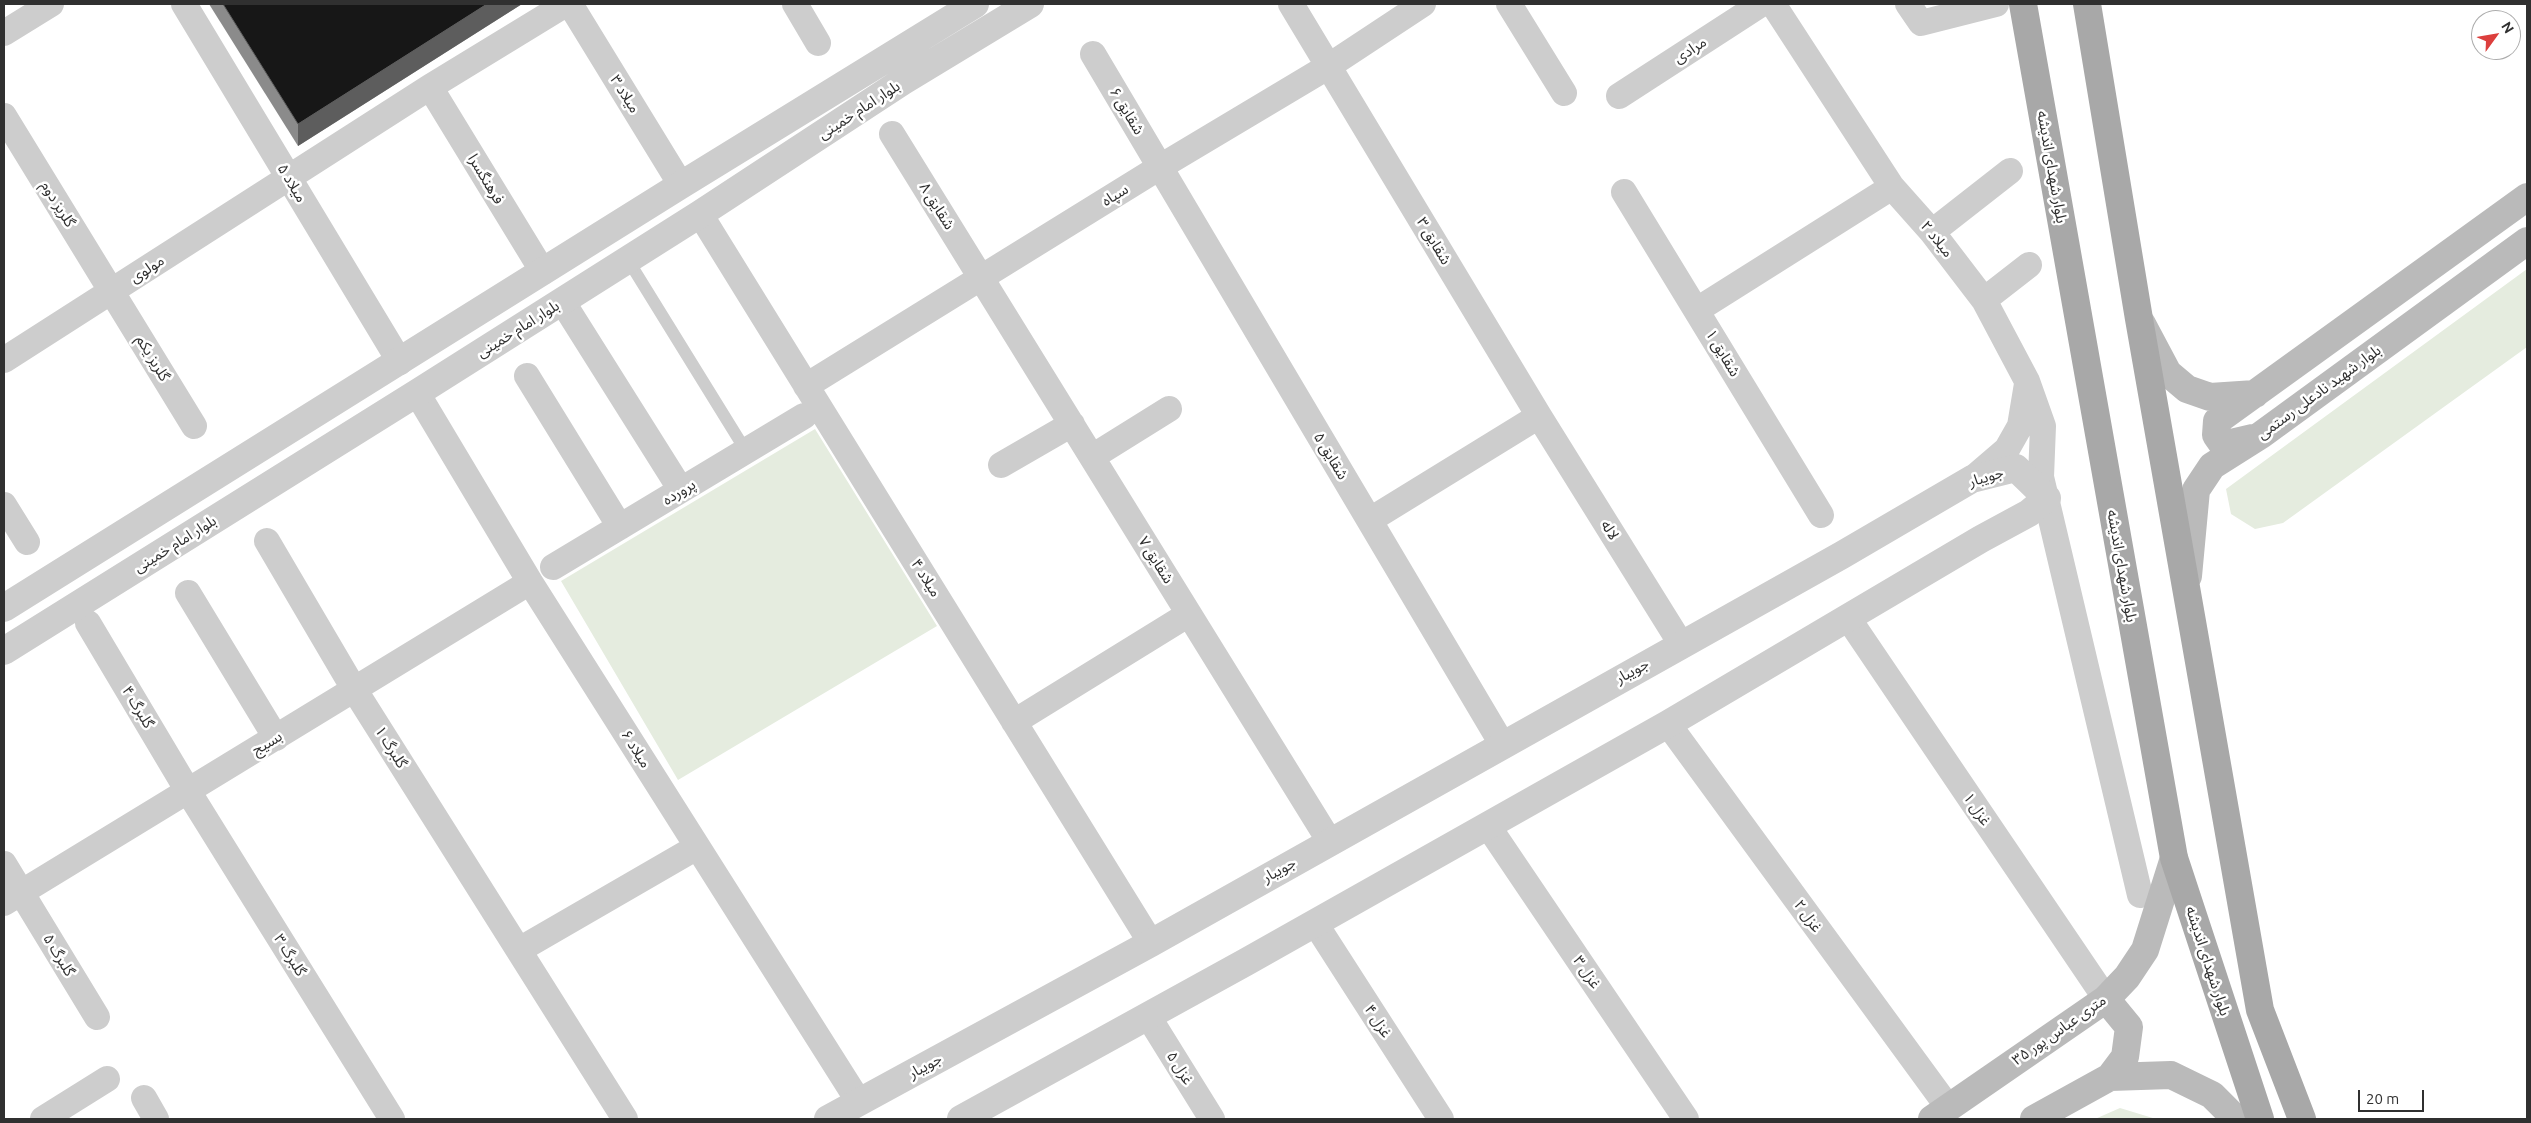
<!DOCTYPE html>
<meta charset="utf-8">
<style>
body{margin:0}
#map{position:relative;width:2531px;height:1123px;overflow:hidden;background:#fff;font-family:Ubuntu,sans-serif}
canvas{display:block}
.frame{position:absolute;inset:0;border:5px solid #303030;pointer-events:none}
.north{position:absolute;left:2471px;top:10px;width:50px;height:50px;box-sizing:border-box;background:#fff;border:1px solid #acacac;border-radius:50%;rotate:58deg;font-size:14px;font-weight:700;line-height:20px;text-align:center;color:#303030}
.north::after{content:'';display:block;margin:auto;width:18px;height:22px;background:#dc3f3d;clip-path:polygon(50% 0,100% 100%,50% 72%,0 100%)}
.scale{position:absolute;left:2358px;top:1090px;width:66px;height:22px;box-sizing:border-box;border:2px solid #303030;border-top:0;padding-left:6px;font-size:15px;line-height:18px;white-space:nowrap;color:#303030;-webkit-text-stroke:4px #fff;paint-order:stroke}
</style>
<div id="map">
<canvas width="2531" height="1123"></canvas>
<div class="frame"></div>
<div class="north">N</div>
<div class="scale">20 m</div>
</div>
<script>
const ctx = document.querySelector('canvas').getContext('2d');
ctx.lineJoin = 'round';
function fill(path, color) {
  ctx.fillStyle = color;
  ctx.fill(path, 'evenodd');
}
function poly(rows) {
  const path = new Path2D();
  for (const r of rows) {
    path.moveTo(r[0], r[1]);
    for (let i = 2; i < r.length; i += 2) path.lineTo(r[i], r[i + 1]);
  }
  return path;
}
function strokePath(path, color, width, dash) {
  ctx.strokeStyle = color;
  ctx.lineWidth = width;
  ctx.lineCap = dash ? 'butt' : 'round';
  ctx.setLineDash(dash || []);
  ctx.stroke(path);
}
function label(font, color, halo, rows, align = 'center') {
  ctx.font = font + ' Ubuntu,"Noto Sans Arabic",sans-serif';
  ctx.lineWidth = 5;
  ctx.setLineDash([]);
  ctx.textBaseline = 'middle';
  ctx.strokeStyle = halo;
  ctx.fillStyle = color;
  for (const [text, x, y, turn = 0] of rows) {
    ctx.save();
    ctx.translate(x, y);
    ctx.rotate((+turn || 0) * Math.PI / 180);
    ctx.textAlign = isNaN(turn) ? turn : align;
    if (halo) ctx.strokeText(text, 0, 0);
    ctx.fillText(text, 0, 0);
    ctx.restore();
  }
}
const green = poly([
 [2527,269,2527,347,2283,523,2255,529,2231,514,2226,489],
 [815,429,937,626,678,780,561,581],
 [2120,1108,2156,1119,2095,1119]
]);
const service = poly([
 [628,260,746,451]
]);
const minor = poly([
 [184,4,400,362],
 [570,4,681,185],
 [795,4,818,43],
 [1291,4,1539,416,1681,644],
 [1509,4,1564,93],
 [1773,4,1892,187,1932,232,1984,300,2027,381,2043,426,2041,477,2140,895],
 [1908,4,1921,23,1996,4],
 [4,33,51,4],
 [1093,54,1502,744],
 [430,87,543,272],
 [1619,96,1761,4],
 [4,116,194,426],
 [892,134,1330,842],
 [1624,192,1821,515],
 [700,214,1151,943],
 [1932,232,2010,171],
 [1984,300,2029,265],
 [562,301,681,490],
 [1697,310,1892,187],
 [4,360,430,87,566,4],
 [527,376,620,527],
 [806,386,1160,167,1329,66,1423,4],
 [417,393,530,582,859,1102],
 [1092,457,1169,409],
 [1001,465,1072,424],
 [1972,479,2007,449,2020,426,2027,384],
 [4,505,27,542],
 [1370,520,1539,416],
 [267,541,354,689,625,1119],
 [553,567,804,416],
 [188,593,276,738],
 [1848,618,2106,999],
 [88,623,188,791,392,1119],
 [1014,722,1189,614],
 [1668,724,1948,1107],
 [1488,826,1686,1119],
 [4,864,97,1017],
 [4,903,530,582],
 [1315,923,1441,1119],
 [519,950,697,847],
 [1148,1016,1212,1119],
 [144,1098,156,1119],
 [43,1119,107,1079]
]);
const tertiary = poly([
 [4,608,681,185,975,4],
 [4,651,417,393,700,214,903,81,1030,4],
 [828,1119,1151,943,1842,555,1972,479,2016,468,2047,498,2029,513,1981,539,1668,724,1246,962,961,1119]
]);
const secondary = poly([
 [2142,324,2168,373,2187,389,2210,397,2255,394],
 [2253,438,2223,445,2216,435,2217,421,2527,197],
 [2188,576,2196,490,2212,466,2261,435,2527,241],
 [2110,1077,2171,1075,2212,1095,2236,1119],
 [1932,1119,2106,999,2127,977,2145,950,2174,858],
 [2034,1119,2110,1077,2125,1057,2129,1027,2106,999]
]);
const primary = poly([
 [2023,4,2174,858,2260,1119],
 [2087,4,2139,319,2260,1010,2302,1119]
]);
const wall = poly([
 [209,4,522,4,298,146]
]);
const shadedWall = poly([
 [487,4,522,4,298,146,298,124]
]);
const building = poly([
 [223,4,487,4,298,124,223,4]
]);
const streetNames = [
 ["مرادی",1690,50,-33],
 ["میلاد ۳",625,94,58],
 ["بلوار امام خمینی",859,110,-33],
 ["شقایق ۶",1127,111,59],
 ["بلوار شهدای اندیشه",2052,167,80],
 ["فرهنگسرا",486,179,59],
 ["میلاد ۵",292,183,59],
 ["سپاه",1115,195,-32],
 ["گلریز دوم",58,204,58],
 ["شقایق ۸",937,206,58],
 ["میلاد ۲",1937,239,51],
 ["شقایق ۳",1434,241,59],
 ["مولوی",147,269,-33],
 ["بلوار امام خمینی",518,329,-32],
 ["شقایق ۱",1723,353,59],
 ["گلریز یکم",153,358,59],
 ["بلوار شهید نادعلی رستمی",2319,392,-36],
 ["شقایق ۵",1331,456,59],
 ["جویبار",1986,477,-17],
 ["پرورده",679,492,-31],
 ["لاله",1610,530,58],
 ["بلوار امام خمینی",175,544,-32],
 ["شقایق ۷",1156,560,58],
 ["بلوار شهدای اندیشه",2122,566,80],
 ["میلاد ۴",926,578,58],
 ["جویبار",1632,671,-29],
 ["گلبرگ ۴",138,707,59],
 ["بسیج",267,743,-31],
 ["گلبرگ ۱",391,747,58],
 ["میلاد ۶",636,749,58],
 ["غزل ۱",1977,809,56],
 ["جویبار",1279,870,-29],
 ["غزل ۲",1808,916,54],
 ["گلبرگ ۵",59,955,59],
 ["گلبرگ ۳",290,955,58],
 ["بلوار شهدای اندیشه",2208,961,72],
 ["غزل ۳",1587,972,56],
 ["غزل ۴",1378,1021,57],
 ["۳۵ متری عباس پور",2059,1030,-35],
 ["جویبار",925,1066,-29],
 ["غزل ۵",1180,1068,58]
];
fill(green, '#e5ecdf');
strokePath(service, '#cdcdcd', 12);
strokePath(minor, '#cdcdcd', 26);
strokePath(tertiary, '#cdcdcd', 28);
strokePath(secondary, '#bababa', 28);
strokePath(primary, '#a8a8a8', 28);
fill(wall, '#8b8b8b');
fill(shadedWall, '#5d5d5d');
fill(building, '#171717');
strokePath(building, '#5d5d5d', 1);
label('15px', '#303030', '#fff', streetNames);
</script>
